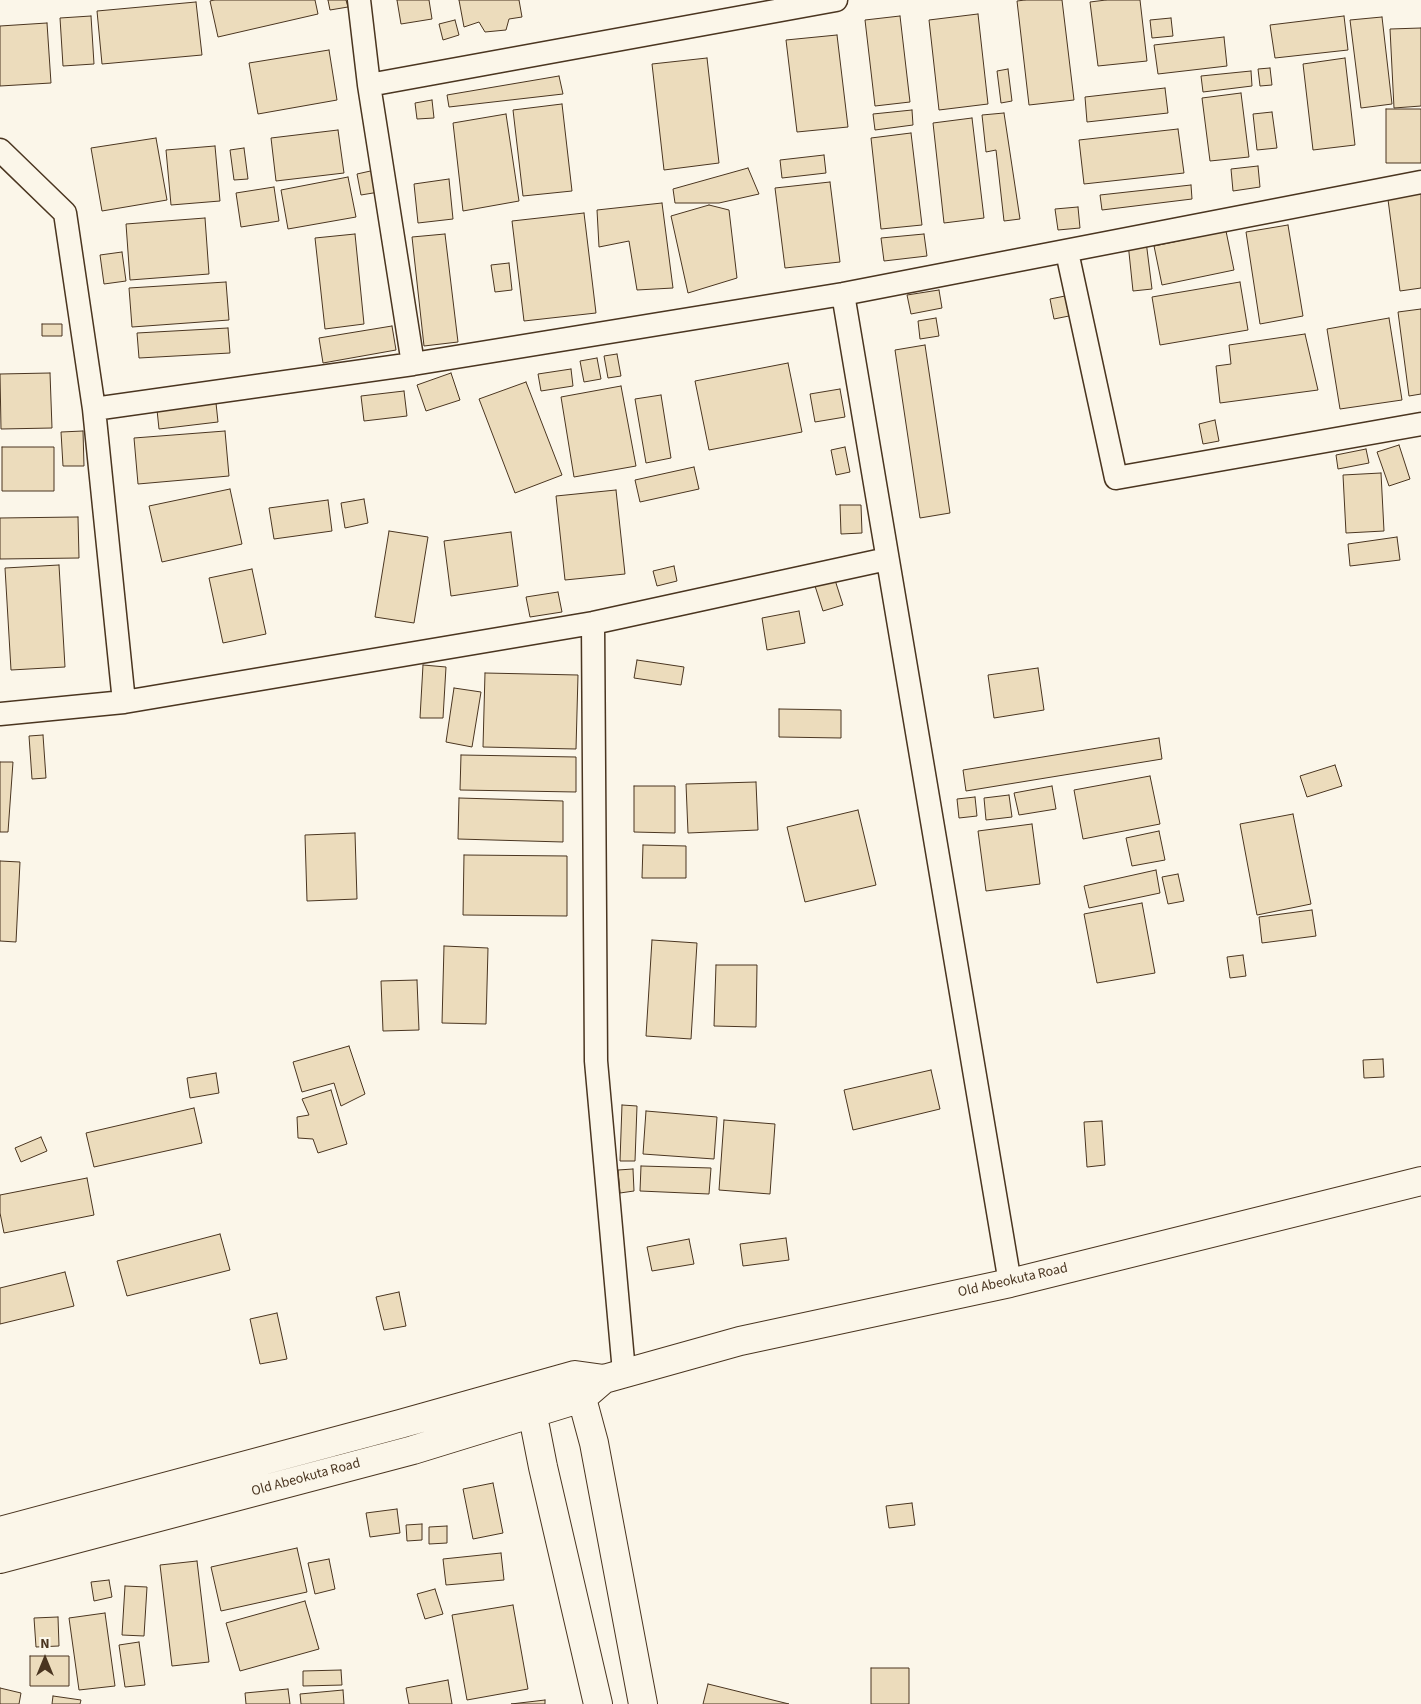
<!DOCTYPE html>
<style>
body{margin:0}
#map{position:relative;width:1421px;height:1704px;overflow:hidden;background:#fbf6e9;font-family:"Source Sans 3",sans-serif}
canvas{display:block}
.north{position:absolute;left:20px;top:1634px;width:50px;height:50px;-webkit-text-stroke:4px #fbf6e9;paint-order:stroke;rotate:0deg;font-size:14px;font-weight:700;line-height:20px;text-align:center;color:#4a3520}
.north::after{content:'';display:block;margin:auto;width:18px;height:22px;background:#4a3520;clip-path:polygon(50% 0,100% 100%,50% 72%,0 100%)}
</style>
<div id="map">
<canvas width="1421" height="1704"></canvas>
<div class="north">N</div>
</div>
<script>
const ctx = document.querySelector('canvas').getContext('2d');
ctx.lineJoin = 'round';
function fill(path, color) {
  ctx.fillStyle = color;
  ctx.fill(path, 'evenodd');
}
function poly(rows) {
  const path = new Path2D();
  for (const r of rows) {
    path.moveTo(r[0], r[1]);
    for (let i = 2; i < r.length; i += 2) path.lineTo(r[i], r[i + 1]);
  }
  return path;
}
function strokePath(path, color, width, dash) {
  ctx.strokeStyle = color;
  ctx.lineWidth = width;
  ctx.lineCap = dash ? 'butt' : 'round';
  ctx.setLineDash(dash || []);
  ctx.stroke(path);
}
function label(font, color, halo, rows, align = 'center') {
  ctx.font = font + ' "Source Sans 3",sans-serif';
  ctx.lineWidth = 4;
  ctx.setLineDash([]);
  ctx.textBaseline = 'middle';
  ctx.strokeStyle = halo;
  ctx.fillStyle = color;
  for (const [text, x, y, turn = 0] of rows) {
    ctx.save();
    ctx.translate(x, y);
    ctx.rotate((+turn || 0) * Math.PI / 180);
    ctx.textAlign = isNaN(turn) ? turn : align;
    if (halo) ctx.strokeText(text, 0, 0);
    ctx.fillText(text, 0, 0);
    ctx.restore();
  }
}
const building = poly([
 [214,0,315,0,318,14,218,37,210,1,214,0],
 [328,0,346,0,348,7,330,10,328,0],
 [397,0,429,0,432,19,401,24,397,0],
 [459,0,519,0,522,17,509,19,506,30,485,32,479,22,464,27,459,0],
 [1025,0,1062,0,1074,100,1029,105,1017,1,1025,0],
 [1106,0,1140,0,1147,61,1098,66,1090,2,1106,0],
 [196,2,202,55,102,64,97,11,196,2],
 [978,14,988,104,939,110,929,20,978,14],
 [91,16,94,64,63,66,60,18,91,16],
 [900,16,910,102,875,106,865,20,900,16],
 [1344,16,1348,50,1275,58,1270,25,1344,16],
 [1382,17,1392,104,1361,108,1350,20,1382,17],
 [1171,18,1173,36,1152,38,1150,20,1171,18],
 [455,20,459,35,443,40,439,24,455,20],
 [47,23,51,83,0,86,0,26,47,23],
 [1421,28,1421,106,1394,108,1390,29,1421,28],
 [837,35,848,127,797,132,786,40,837,35],
 [1224,37,1227,66,1158,74,1154,45,1224,37],
 [329,50,337,100,258,114,249,63,329,50],
 [707,58,719,163,664,170,652,64,707,58],
 [1345,58,1355,145,1313,150,1303,64,1345,58],
 [1270,68,1272,85,1260,86,1258,69,1270,68],
 [1008,69,1012,101,1001,103,997,71,1008,69],
 [1251,71,1252,86,1203,92,1201,76,1251,71],
 [559,76,563,94,449,107,447,95,559,76],
 [1165,88,1168,113,1087,122,1085,97,1165,88],
 [1241,93,1249,157,1210,161,1202,98,1241,93],
 [432,100,434,118,417,119,415,103,432,100],
 [562,104,572,191,523,196,513,110,562,104],
 [1386,109,1421,109,1421,163,1386,163,1386,109],
 [912,110,913,125,875,130,873,114,912,110],
 [1272,112,1277,148,1257,150,1253,114,1272,112],
 [1004,113,1020,219,1004,221,996,150,986,152,982,115,1004,113],
 [506,114,519,201,463,211,453,123,506,114],
 [972,118,984,218,944,223,933,123,972,118],
 [1178,129,1184,173,1084,184,1079,140,1178,129],
 [338,130,344,173,276,181,271,138,338,130],
 [911,133,922,225,881,229,871,138,911,133],
 [156,138,167,200,102,211,91,148,156,138],
 [215,146,220,201,171,205,166,150,215,146],
 [244,148,248,179,234,180,230,150,244,148],
 [824,155,826,173,782,178,780,160,824,155],
 [1258,166,1260,187,1233,191,1231,169,1258,166],
 [748,168,759,194,719,203,675,203,673,189,748,168],
 [375,170,379,192,361,195,357,174,375,170],
 [348,177,356,217,288,229,281,190,348,177],
 [449,179,453,219,418,223,414,184,449,179],
 [830,182,840,262,785,268,775,188,830,182],
 [1191,185,1192,199,1102,210,1100,195,1191,185],
 [274,187,279,221,241,227,236,193,274,187],
 [1421,188,1421,288,1400,291,1387,192,1421,188],
 [662,203,673,288,637,290,629,241,599,247,597,210,662,203],
 [709,205,729,210,737,278,688,293,671,216,709,205],
 [1078,207,1080,228,1058,230,1055,209,1078,207],
 [584,213,596,313,524,321,512,221,584,213],
 [205,218,209,274,130,280,126,224,205,218],
 [1288,225,1303,316,1260,324,1246,232,1288,225],
 [1226,231,1234,270,1162,285,1154,246,1226,231],
 [355,234,364,324,325,329,315,238,355,234],
 [445,234,458,342,424,346,412,237,445,234],
 [924,234,927,256,884,261,881,238,924,234],
 [1146,241,1152,289,1133,291,1128,243,1146,241],
 [122,252,126,281,104,284,100,255,122,252],
 [509,263,512,290,495,292,491,265,509,263],
 [226,282,229,320,132,327,129,288,226,282],
 [1240,282,1248,330,1160,345,1152,297,1240,282],
 [939,290,942,308,911,314,907,295,939,290],
 [1065,296,1069,316,1054,319,1050,299,1065,296],
 [1421,309,1421,394,1409,396,1398,312,1421,309],
 [936,318,939,336,920,339,918,321,936,318],
 [1389,318,1402,400,1340,409,1327,329,1389,318],
 [42,324,62,324,62,336,42,336,42,324],
 [392,326,396,350,323,363,319,338,392,326],
 [228,328,230,353,139,358,137,333,228,328],
 [1305,334,1318,390,1220,403,1216,366,1231,364,1229,345,1305,334],
 [925,345,950,513,920,518,895,350,925,345],
 [617,354,621,376,608,378,604,356,617,354],
 [597,358,601,379,584,382,580,361,597,358],
 [788,363,802,432,709,450,695,381,788,363],
 [571,369,573,386,541,391,538,374,571,369],
 [50,373,52,428,1,429,0,374,50,373],
 [451,373,460,400,426,411,417,385,451,373],
 [526,382,562,475,515,493,479,399,526,382],
 [621,386,636,466,574,477,561,397,621,386],
 [840,389,845,417,815,422,810,394,840,389],
 [404,391,407,416,364,421,361,396,404,391],
 [661,395,671,458,646,463,635,399,661,395],
 [216,403,218,422,159,429,157,410,216,403],
 [1215,420,1219,441,1203,444,1199,424,1215,420],
 [83,431,84,466,63,466,61,432,83,431],
 [225,431,229,476,138,484,134,438,225,431],
 [1399,445,1410,479,1389,486,1377,452,1399,445],
 [2,447,54,447,54,491,2,491,2,447],
 [845,447,850,472,836,475,831,450,845,447],
 [1366,449,1369,463,1338,469,1336,455,1366,449],
 [694,467,699,489,640,502,635,480,694,467],
 [1381,473,1384,531,1346,533,1343,475,1381,473],
 [230,489,242,544,162,562,149,506,230,489],
 [616,490,625,574,565,580,556,496,616,490],
 [364,499,368,523,345,528,341,503,364,499],
 [328,500,332,531,274,539,269,508,328,500],
 [840,505,861,505,862,533,841,534,840,505],
 [78,517,79,558,0,559,0,518,78,517],
 [389,531,428,537,414,623,375,617,389,531],
 [511,532,518,586,451,596,444,541,511,532],
 [1397,537,1400,560,1350,566,1348,544,1397,537],
 [59,565,65,667,11,670,5,568,59,565],
 [674,566,677,581,657,586,653,571,674,566],
 [252,569,266,634,223,643,209,578,252,569],
 [835,580,843,605,823,611,815,586,835,580],
 [558,592,562,612,530,617,526,597,558,592],
 [799,611,805,643,767,650,762,618,799,611],
 [637,660,684,667,681,685,634,678,637,660],
 [423,665,446,667,443,718,420,718,423,665],
 [1038,668,1044,710,994,718,988,675,1038,668],
 [485,673,578,675,576,749,483,747,485,673],
 [454,688,481,692,472,747,446,742,454,688],
 [779,709,841,710,841,738,779,737,779,709],
 [43,735,46,778,32,779,29,736,43,735],
 [1159,738,1162,759,966,791,963,770,1159,738],
 [461,755,576,757,576,792,460,790,461,755],
 [0,762,13,762,8,832,0,832,0,762],
 [1335,765,1342,786,1307,797,1300,776,1335,765],
 [1150,776,1160,824,1083,839,1074,790,1150,776],
 [756,782,758,830,688,833,686,784,756,782],
 [634,786,675,786,675,833,634,832,634,786],
 [1052,786,1056,809,1019,815,1014,793,1052,786],
 [1009,795,1012,817,986,820,984,798,1009,795],
 [975,797,977,816,959,818,957,799,975,797],
 [459,798,563,801,563,842,458,839,459,798],
 [858,810,876,885,805,902,787,827,858,810],
 [1293,814,1311,904,1257,915,1240,824,1293,814],
 [1032,824,1040,884,986,891,978,831,1032,824],
 [1159,831,1165,860,1132,866,1126,838,1159,831],
 [355,833,357,899,307,901,305,835,355,833],
 [643,845,686,846,686,878,642,878,643,845],
 [464,855,567,856,567,916,463,915,464,855],
 [0,861,20,862,16,942,0,941,0,861],
 [1156,870,1160,893,1089,908,1084,886,1156,870],
 [1178,874,1184,901,1168,904,1162,877,1178,874],
 [1142,903,1155,973,1097,983,1084,914,1142,903],
 [1312,910,1316,936,1262,943,1259,917,1312,910],
 [652,940,697,943,691,1039,646,1036,652,940],
 [444,946,488,948,486,1024,442,1023,444,946],
 [1243,955,1246,976,1230,978,1227,957,1243,955],
 [716,965,757,965,756,1027,714,1026,716,965],
 [417,980,419,1030,383,1031,381,981,417,980],
 [349,1046,365,1094,341,1106,334,1083,302,1092,293,1062,349,1046],
 [1383,1059,1384,1077,1364,1078,1363,1060,1383,1059],
 [931,1070,940,1109,853,1130,844,1090,931,1070],
 [216,1073,219,1093,190,1098,187,1078,216,1073],
 [331,1090,347,1144,318,1153,313,1139,298,1138,297,1117,309,1115,302,1099,331,1090],
 [622,1105,637,1106,635,1161,620,1161,622,1105],
 [194,1108,202,1143,94,1167,86,1133,194,1108],
 [646,1111,717,1117,714,1159,643,1154,646,1111],
 [724,1120,775,1124,770,1194,719,1190,724,1120],
 [1102,1121,1105,1165,1087,1167,1084,1122,1102,1121],
 [41,1137,47,1151,21,1162,15,1148,41,1137],
 [641,1166,711,1168,709,1194,640,1191,641,1166],
 [633,1169,634,1191,620,1193,618,1170,633,1169],
 [87,1178,94,1215,4,1233,0,1213,0,1195,87,1178],
 [220,1234,230,1270,127,1296,117,1261,220,1234],
 [786,1238,789,1260,743,1266,740,1244,786,1238],
 [689,1239,694,1264,652,1271,647,1247,689,1239],
 [65,1272,74,1306,0,1324,0,1288,65,1272],
 [399,1292,406,1326,384,1330,376,1297,399,1292],
 [277,1313,287,1359,260,1364,250,1319,277,1313],
 [493,1483,503,1533,473,1539,463,1489,493,1483],
 [912,1503,915,1525,889,1528,886,1506,912,1503],
 [397,1509,400,1533,370,1537,366,1513,397,1509],
 [422,1524,422,1540,407,1541,406,1525,422,1524],
 [447,1526,447,1543,429,1544,429,1527,447,1526],
 [297,1548,307,1592,221,1611,211,1567,297,1548],
 [501,1553,504,1580,446,1585,443,1559,501,1553],
 [329,1559,335,1589,315,1594,308,1563,329,1559],
 [197,1561,209,1662,172,1666,160,1565,197,1561],
 [109,1580,112,1597,94,1601,91,1582,109,1580],
 [125,1586,147,1587,144,1636,122,1635,125,1586],
 [435,1589,443,1614,425,1619,417,1594,435,1589],
 [305,1601,319,1649,240,1671,226,1623,305,1601],
 [513,1605,528,1689,467,1700,452,1615,513,1605],
 [105,1613,115,1686,79,1690,69,1618,105,1613],
 [58,1617,59,1646,36,1647,34,1618,58,1617],
 [139,1642,145,1685,125,1687,119,1645,139,1642],
 [30,1656,69,1656,69,1686,30,1686,30,1656],
 [871,1668,909,1668,909,1704,871,1704,871,1668],
 [341,1670,342,1685,303,1686,303,1671,341,1670],
 [448,1680,452,1704,409,1704,406,1688,448,1680],
 [708,1684,789,1704,703,1704,708,1684],
 [0,1688,21,1693,19,1704,0,1704,0,1688],
 [288,1689,290,1704,246,1704,245,1693,288,1689],
 [343,1690,344,1704,301,1704,300,1694,343,1690],
 [53,1696,81,1700,80,1704,52,1704,53,1696],
 [545,1700,545,1704,511,1704,545,1700]
]);
const minor = poly([
 [359,0,369,85,413,364,843,294,1421,182],
 [369,85,836,0],
 [0,150,65,213,94,409,124,702],
 [1067,252,1116,478,1421,424],
 [843,294,1010,1283],
 [94,409,413,364],
 [593,623,596,1061,624,1372],
 [0,714,124,702,593,623,887,559]
]);
const trunk = poly([
 [577,1380,594,1443,643,1704],
 [529,1396,543,1467,598,1704],
 [0,1531,400,1424,575,1375,604,1379],
 [0,1559,413,1450,582,1398,604,1379,740,1341,1010,1283,1421,1181]
]);
const streetNames = [
 ["Old Abeokuta Road",1013,1281,-13],
 ["Old Abeokuta Road",306,1478,-15]
];
fill(building, '#ecdcbc');
strokePath(building, '#4a3520', 1);
strokePath(minor, '#4a3520', 25);
strokePath(trunk, '#4a3520', 30);
strokePath(minor, '#fbf6e9', 22);
strokePath(trunk, '#fbf6e9', 28);
label('14px', '#4a3520', '#fbf6e9', streetNames);
</script>
